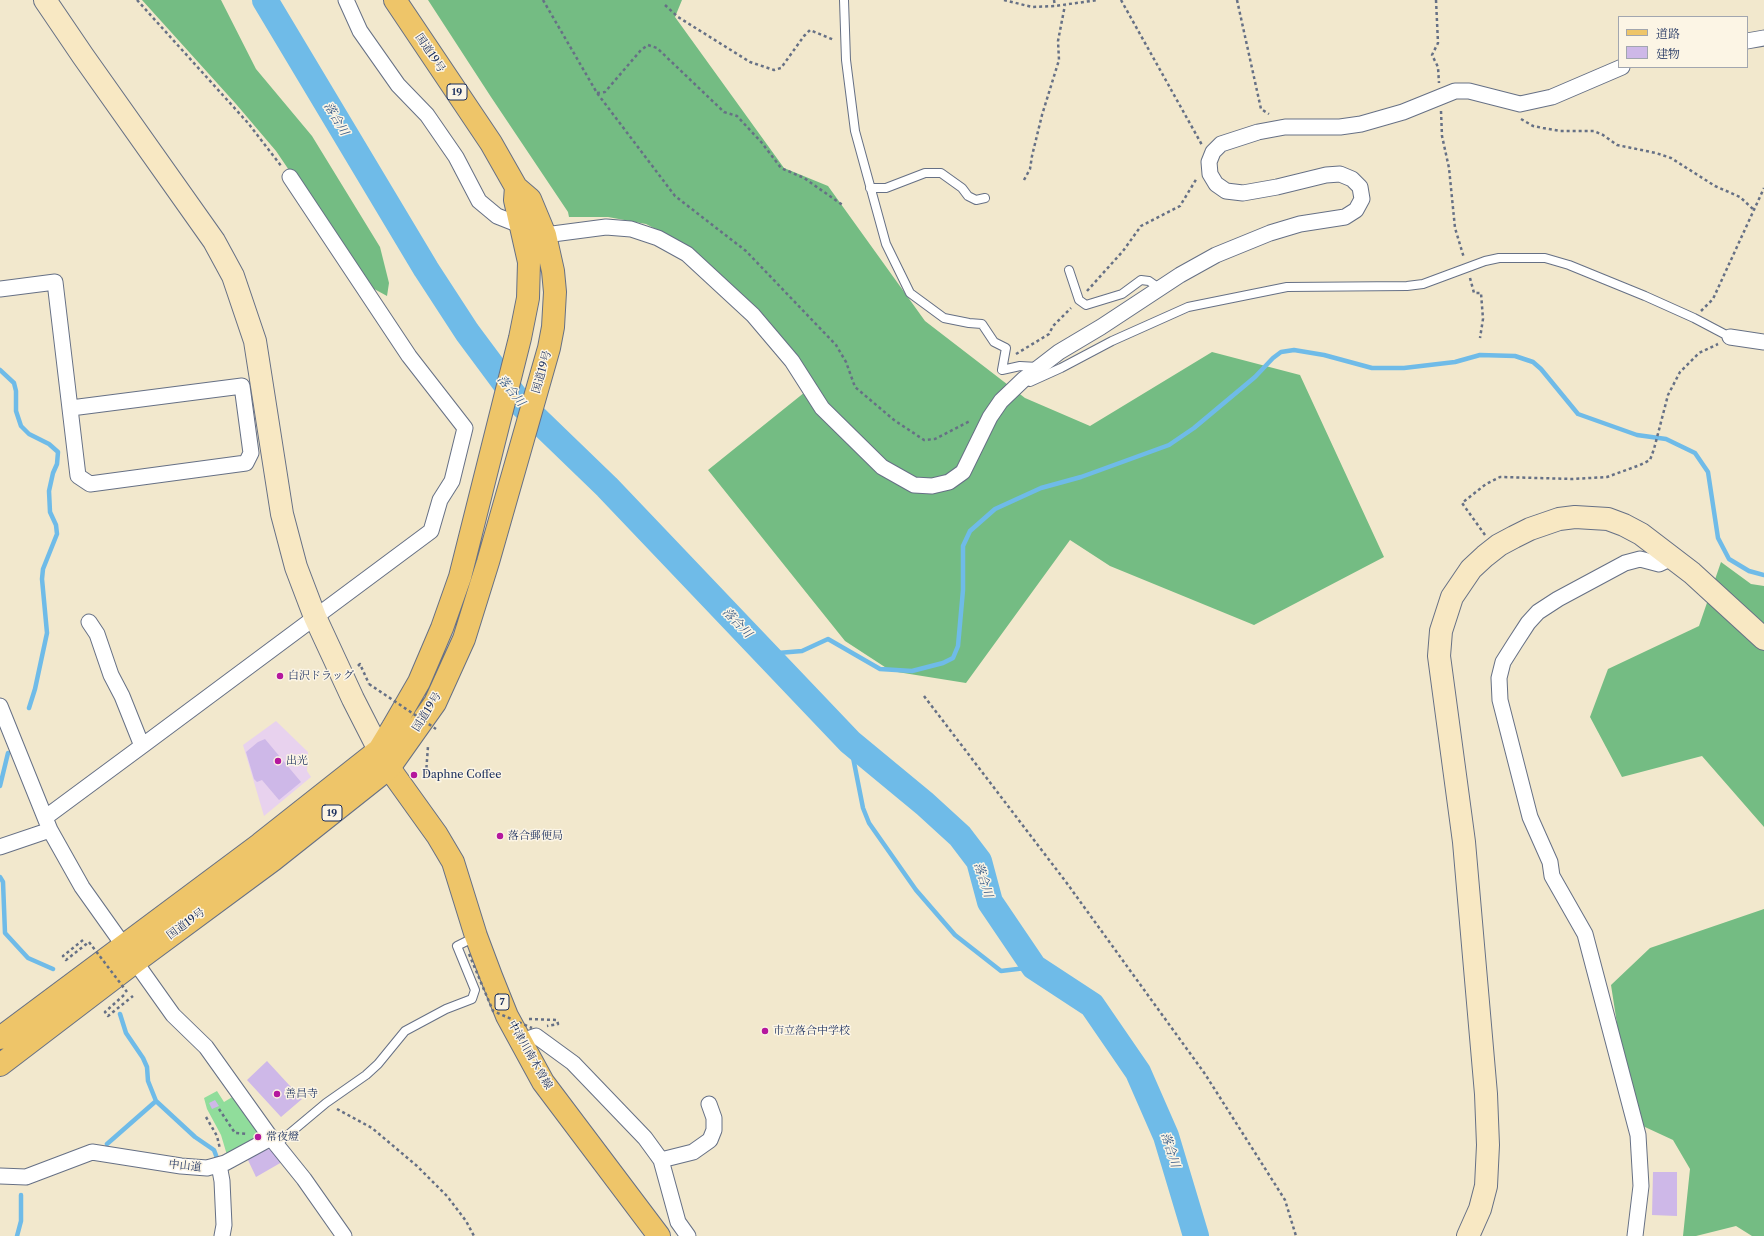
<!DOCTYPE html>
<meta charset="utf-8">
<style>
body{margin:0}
#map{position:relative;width:1764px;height:1236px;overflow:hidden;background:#f2e8cd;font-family:"Libre Caslon Text","Noto Serif JP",serif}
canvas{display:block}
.legend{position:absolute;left:1618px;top:16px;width:130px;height:52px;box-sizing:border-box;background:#fcf5e5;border:1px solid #a2a6af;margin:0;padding:5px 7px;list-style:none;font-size:12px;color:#1b2f5e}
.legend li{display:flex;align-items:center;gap:8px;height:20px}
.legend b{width:20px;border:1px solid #a2a6af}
</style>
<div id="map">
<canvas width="1764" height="1236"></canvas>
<ul class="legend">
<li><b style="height:5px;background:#eec569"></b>道路</li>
<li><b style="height:11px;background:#ceb8e8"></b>建物</li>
</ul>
</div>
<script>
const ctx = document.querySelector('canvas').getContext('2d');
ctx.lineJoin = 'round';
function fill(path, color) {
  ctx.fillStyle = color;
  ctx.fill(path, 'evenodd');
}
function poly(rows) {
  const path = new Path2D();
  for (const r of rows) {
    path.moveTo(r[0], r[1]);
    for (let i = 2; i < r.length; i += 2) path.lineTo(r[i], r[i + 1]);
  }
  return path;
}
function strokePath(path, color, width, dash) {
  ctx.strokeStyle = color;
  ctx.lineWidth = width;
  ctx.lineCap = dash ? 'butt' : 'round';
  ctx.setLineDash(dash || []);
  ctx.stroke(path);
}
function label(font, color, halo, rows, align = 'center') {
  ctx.font = font + ' "Libre Caslon Text","Noto Serif JP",serif';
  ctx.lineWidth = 3;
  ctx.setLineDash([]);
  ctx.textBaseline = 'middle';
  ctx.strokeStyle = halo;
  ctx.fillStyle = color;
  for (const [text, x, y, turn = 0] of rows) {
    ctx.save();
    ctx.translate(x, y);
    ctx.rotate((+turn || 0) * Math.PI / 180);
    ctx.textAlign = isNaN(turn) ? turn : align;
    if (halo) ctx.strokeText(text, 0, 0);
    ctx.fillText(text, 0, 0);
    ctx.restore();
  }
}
const built = poly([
 [276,721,308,752,307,771,311,777,264,816,243,745]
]);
const green = poly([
 [217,1091,224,1102,234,1096,262,1137,227,1155,221,1135,207,1109,204,1098]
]);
const forest = poly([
 [142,0,221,0,256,69,312,136,380,247,389,283,387,296,367,285,276,151,236,104],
 [428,0,682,0,675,17,784,168,828,186,925,321,1025,398,1090,426,1212,352,1300,375,1384,557,1254,625,1110,566,1070,540,966,683,891,671,845,641,708,470,815,384,702,260,675,239,646,224,608,217,569,217,568,212,491,97],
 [1721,562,1751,584,1764,586,1764,827,1702,756,1622,777,1590,717,1608,669,1699,626],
 [1764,909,1764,1236,1752,1236,1736,1226,1696,1236,1683,1236,1690,1169,1673,1140,1632,1121,1611,985,1650,948]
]);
const stream = poly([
 [0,370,14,383,16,391,16,411,21,426,29,434,49,444,58,452,57,464,53,473,49,491,50,512,56,525,57,534,43,569,42,579,47,633,35,689,29,708],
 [766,654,802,651,828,639,880,669,912,671,943,663,953,658,958,646,963,590,963,546,970,531,995,509,1041,488,1081,477,1169,445,1194,428,1255,377,1273,358,1281,352,1294,350,1324,355,1372,368,1404,368,1455,362,1480,355,1515,356,1533,362,1541,369,1578,414,1637,435,1666,439,1695,453,1708,472,1718,538,1729,559,1749,571,1764,575],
 [850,742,863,808,869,823,916,890,955,935,1001,971,1034,967],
 [0,786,8,753],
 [0,877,3,882,5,933,28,958,53,969],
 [120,1014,126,1033,143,1058,147,1067,148,1081,156,1101,195,1137,214,1150,217,1158],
 [107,1144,156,1101],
 [17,1236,21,1221,21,1195]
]);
const river = poly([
 [265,0,426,269,467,332,519,402,607,487,850,742,925,804,960,836,979,861,990,902,1034,967,1092,1005,1138,1072,1166,1136,1196,1236]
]);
const building = poly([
 [265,739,301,782,279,800,262,780,257,782,254,779,246,752,258,742],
 [267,1061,302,1099,281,1117,247,1080],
 [215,1100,219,1106,212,1109,209,1103],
 [273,1149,282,1162,256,1177,247,1158,260,1150],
 [1653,1172,1677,1172,1677,1216,1652,1215]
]);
const path = poly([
 [137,0,248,123,282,167],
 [543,0,597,93,675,196,746,251,836,345,846,362,855,387,894,420,924,440,935,439,970,421],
 [1004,0,1032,7,1055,6,1098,0],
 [1054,0,1055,6],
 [1121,0,1202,145],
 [1237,0,1261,109,1269,114],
 [1436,0,1438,43,1432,55,1438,67,1439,83],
 [665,5,678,17,750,62,774,70,781,68,804,36,810,30,834,40],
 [597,93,605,92,641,50,648,45,657,48,724,112,737,116,762,143,781,168,804,178,844,206],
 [1441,111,1442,136,1449,168,1455,228,1464,258],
 [1521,119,1533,126,1543,128,1560,131,1594,131,1603,135,1617,145,1656,153,1671,158,1715,186,1740,197,1754,210],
 [1024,180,1030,169,1032,156,1042,115,1059,60,1058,41,1065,5],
 [1470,278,1474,293,1481,293,1483,319,1480,338],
 [1087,291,1123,251,1141,226,1180,206,1197,178],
 [1701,311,1713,299,1764,188],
 [1016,354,1049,334,1053,326,1071,308],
 [1485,535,1462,503,1486,484,1500,477,1572,479,1607,477,1640,465,1650,460,1654,449,1668,395,1680,372,1699,353,1718,344],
 [358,666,360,664,369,684],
 [924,696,1066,882,1205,1074,1285,1200,1296,1236],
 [426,774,428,746],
 [83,940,63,956,66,960,89,942],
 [124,995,105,1012,108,1016,133,996],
 [529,1019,557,1020,558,1024,547,1026],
 [219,1109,235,1133,247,1134],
 [337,1109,372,1128,417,1166,447,1196,466,1221,474,1236],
 [206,1117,217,1136,220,1149]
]);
const lane = poly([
 [844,0,846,60,855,131,886,244,910,293,944,318,969,323,982,324,994,342,1006,348,1002,370,1020,366,1038,367],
 [870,188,886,188,925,173,941,173,962,188,968,196,976,200,985,198],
 [1069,270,1079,300,1086,305,1122,294,1141,280,1149,281,1159,288],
 [1026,380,1030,382,1061,368,1112,341,1188,307,1287,287,1407,286,1423,284,1485,261,1499,258,1545,258,1569,265,1645,296,1694,318,1730,337],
 [277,1144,326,1103,366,1075,378,1064,405,1031,446,1009,472,999,475,990,457,946,475,937]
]);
const street = poly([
 [346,0,360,31,398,85,427,115,456,157,479,201,497,216,545,235,606,227,631,229,658,238,687,254,753,315,792,361,822,408,882,467,914,485,932,486,949,482,963,472,990,417,1001,401,1024,379,1059,352,1101,327,1180,275,1216,255,1270,233,1300,224,1345,217,1356,210,1362,199,1360,187,1352,179,1340,174,1326,175,1277,187,1243,193,1226,191,1216,184,1210,174,1209,162,1213,152,1221,144,1258,132,1285,127,1340,127,1361,124,1403,112,1455,91,1469,91,1520,104,1552,97,1622,67],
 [1747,41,1764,38],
 [0,289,55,282,78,476,90,484,246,463,251,453,242,386,71,408],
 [1730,337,1764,342],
 [0,706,50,830,82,887,173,1015,206,1047,271,1138,304,1179,344,1236],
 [142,746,431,531,440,500,452,481,465,428,409,356,290,177],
 [46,817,142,746,122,696,111,675,97,634,89,622],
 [0,847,50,830],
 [521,1041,536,1036,573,1063,645,1138,661,1160,678,1222,688,1236],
 [661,1160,693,1152,710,1140,714,1130,714,1118,709,1104],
 [219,1165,222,1181,224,1225,222,1236],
 [0,1176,26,1177,92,1152,181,1166,207,1168,225,1163,271,1138],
 [1635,1236,1641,1186,1638,1135,1585,934,1552,876,1550,862,1530,817,1500,700,1499,678,1503,662,1515,643,1528,623,1538,612,1558,599,1625,563,1640,559,1659,564,1672,558]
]);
const secondary = poly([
 [45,0,83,56,214,241,233,276,255,341,282,514,296,567,315,617,353,699,379,750],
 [1468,1236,1480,1209,1486,1186,1488,1145,1486,1094,1464,842,1439,656,1441,631,1452,597,1471,569,1485,556,1499,545,1514,537,1530,529,1559,519,1575,517,1608,519,1624,525,1641,534,1692,573,1764,639]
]);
const primary = poly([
 [380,751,389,768,437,835,453,862,476,936,491,976,507,1016,543,1082,659,1236]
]);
const highway = poly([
 [0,1038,260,844,379,750,393,727,419,682,442,628,460,577,520,338,528,298,529,262,515,200,516,187],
 [0,1065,135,962,273,860,389,768,435,703,464,639,488,562,549,348,553,327,555,292,553,271,545,235,530,199,516,187,491,143,395,0]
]);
const pathBridge = poly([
 [369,684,436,729],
 [89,942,127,992],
 [469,954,493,1011,532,1028]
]);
const markers = [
 [280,676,4,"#b5179e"],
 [278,761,4,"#b5179e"],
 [414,775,4,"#b5179e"],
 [500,836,4,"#b5179e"],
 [765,1031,4,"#b5179e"],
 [277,1094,4,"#b5179e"],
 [258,1137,4,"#b5179e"]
];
const shields = [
 [457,92,20],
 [332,813,20],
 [502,1002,14]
];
const shieldNames = [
 ["19",457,92],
 ["19",332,813],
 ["7",502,1002]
];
const streetNames = [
 ["国道19号",430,53,56],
 ["国道19号",542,372,-74],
 ["国道19号",427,712,-58],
 ["国道19号",186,924,-36],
 ["中津川南木曽線",530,1055,60],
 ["中山道",185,1166,6]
];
const poiNames = [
 ["白沢ドラッグ",288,676],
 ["出光",286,761],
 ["Daphne Coffee",422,775],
 ["落合郵便局",508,836],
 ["市立落合中学校",773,1031],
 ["善昌寺",285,1094],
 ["常夜燈",266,1137]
];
const waterNames = [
 ["落合川",336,119,59],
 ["落合川",511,391,51],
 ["落合川",737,623,46],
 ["落合川",983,880,72],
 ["落合川",1170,1150,72]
];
fill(built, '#e8d2ee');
fill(green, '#90dd9b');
fill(forest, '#74bc83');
strokePath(stream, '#6fbbe8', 4.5);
strokePath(river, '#6fbbe8', 26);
fill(building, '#ceb8e8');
strokePath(lane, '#667085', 10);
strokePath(street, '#667085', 17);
strokePath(secondary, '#667085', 24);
strokePath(primary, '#667085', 24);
strokePath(highway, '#667085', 24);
strokePath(path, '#667085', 2.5, [3, 3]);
strokePath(lane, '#fff', 8);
strokePath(street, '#fff', 15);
strokePath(secondary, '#f8e8c3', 22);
strokePath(primary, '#eec569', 22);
strokePath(highway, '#eec569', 22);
strokePath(pathBridge, '#667085', 2.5, [3, 3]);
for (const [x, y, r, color] of markers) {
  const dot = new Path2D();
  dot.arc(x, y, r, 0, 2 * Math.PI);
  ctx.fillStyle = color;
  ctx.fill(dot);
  strokePath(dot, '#fcf5e5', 1.5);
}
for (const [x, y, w] of shields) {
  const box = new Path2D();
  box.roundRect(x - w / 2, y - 8, w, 16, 3);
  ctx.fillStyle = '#fcf5e5';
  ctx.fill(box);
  strokePath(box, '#1b2f5e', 1);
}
label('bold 10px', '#1b2f5e', null, shieldNames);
label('11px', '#1b2f5e', '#fcf5e5', streetNames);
label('11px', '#1b2f5e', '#fcf5e5', poiNames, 'left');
label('italic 12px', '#345987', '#fcf5e5', waterNames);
</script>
